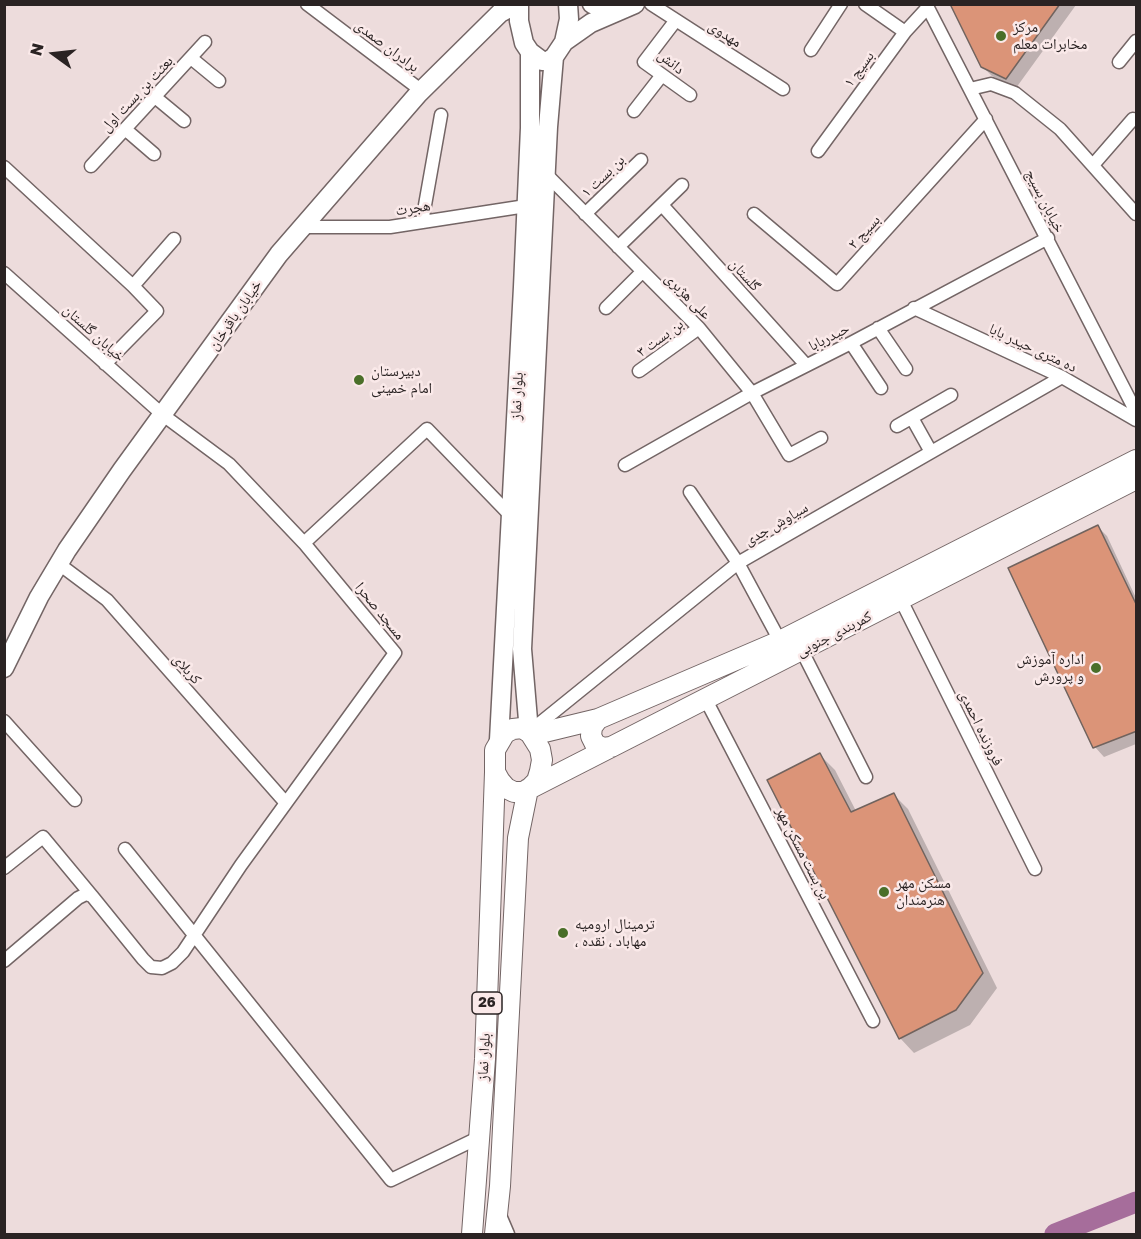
<!DOCTYPE html>
<meta charset="utf-8">
<style>
body{margin:0}
#map{position:relative;width:1141px;height:1239px;overflow:hidden;background:#eddcdc;font-family:"Golos Text",sans-serif}
canvas{display:block}
.frame{position:absolute;inset:0;border:6px solid #2a2323;pointer-events:none}
.north{position:absolute;left:24px;top:24px;width:60px;height:60px;-webkit-text-stroke:4px #fae9e9;paint-order:stroke;rotate:285deg;font-size:16px;font-weight:700;line-height:24px;text-align:center;color:#2a2323}
.north::after{content:'';display:block;margin:auto;width:21px;height:27px;background:#2a2323;clip-path:polygon(50% 0,100% 100%,50% 72%,0 100%)}
</style>
<div id="map">
<canvas width="1141" height="1239"></canvas>
<div class="frame"></div>
<div class="north">N</div>
</div>
<script>
const ctx = document.querySelector('canvas').getContext('2d');
ctx.lineJoin = 'round';
function fill(path, color) {
  ctx.fillStyle = color;
  ctx.fill(path, 'evenodd');
}
function poly(rows) {
  const path = new Path2D();
  for (const r of rows) {
    path.moveTo(r[0], r[1]);
    for (let i = 2; i < r.length; i += 2) path.lineTo(r[i], r[i + 1]);
  }
  return path;
}
function strokePath(path, color, width, dash) {
  ctx.strokeStyle = color;
  ctx.lineWidth = width;
  ctx.lineCap = dash ? 'butt' : 'round';
  ctx.setLineDash(dash || []);
  ctx.stroke(path);
}
function label(font, color, halo, rows, align = 'center') {
  ctx.font = font + ' "Golos Text","Noto Naskh Arabic",sans-serif';
  ctx.lineWidth = 5;
  ctx.setLineDash([]);
  ctx.textBaseline = 'middle';
  ctx.strokeStyle = halo;
  ctx.fillStyle = color;
  for (const [text, x, y, turn = 0] of rows) {
    ctx.save();
    ctx.translate(x, y);
    ctx.rotate((+turn || 0) * Math.PI / 180);
    ctx.textAlign = isNaN(turn) ? turn : align;
    if (halo) ctx.strokeText(text, 0, 0);
    ctx.fillText(text, 0, 0);
    ctx.restore();
  }
}
const shadow = poly([
 [952,4,1075,4,1076,5,1016,88,992,76,982,66],
 [1098,527,1107,536,1136,598,1136,744,1104,757,1095,747],
 [820,755,835,770,856,811,894,795,908,809,997,988,970,1025,914,1053,900,1038]
]);
const river = poly([
 [1055,1234,1136,1202]
]);
const building = poly([
 [950,4,1060,4,1006,79,981,67,950,4],
 [1098,525,1137,606,1137,731,1093,748,1008,568,1098,525],
 [820,753,851,812,894,793,983,973,956,1010,899,1039,767,780,820,753]
]);
const street = poly([
 [307,4,422,91],
 [651,4,783,89],
 [865,4,905,32],
 [926,4,1136,412],
 [676,20,644,62,690,95],
 [811,50,841,4],
 [191,58,219,81],
 [1119,62,1136,41],
 [970,89,991,84,1015,93,1060,129,1136,214],
 [155,97,184,121],
 [634,111,662,75],
 [125,129,154,154],
 [818,151,905,32,928,7],
 [1093,165,1133,119],
 [91,166,205,42],
 [4,167,133,286],
 [546,174,699,328,752,393,789,455,821,438],
 [662,205,806,365],
 [585,214,641,160],
 [754,214,837,284,986,119],
 [422,222,441,115],
 [303,227,390,227,526,206],
 [618,247,682,185],
 [4,273,163,415,229,464,304,543],
 [606,308,642,272],
 [914,308,1062,377,1136,420],
 [878,328,906,369],
 [851,343,881,388],
 [105,364,157,311,133,286,174,239],
 [639,371,699,328],
 [912,418,931,452],
 [897,426,951,395],
 [625,465,752,393,851,343,1048,238],
 [690,492,738,563,780,641],
 [59,564,107,600,285,802],
 [901,600,1035,869],
 [802,651,866,777],
 [706,700,873,1021],
 [4,721,75,800],
 [529,732,738,563,1062,377],
 [125,849,391,1180,480,1137],
 [4,868,43,837,92,896],
 [4,961,78,898,86,894,92,896,143,959,151,967,162,968,172,963,183,952,241,865,395,653,304,543,427,429,511,516],
 [499,1213,508,1234]
]);
const secondary = poly([
 [519,4,519,21,524,43,530,52,542,61,548,61,554,57,564,42,569,19,568,4],
 [592,4,613,13],
 [564,42,591,23,635,4],
 [4,668,39,597,67,550,122,470,279,254,418,94,500,13,511,7,518,8],
 [529,732,522,649,548,127,554,57],
 [499,740,523,287,530,128,530,52]
]);
const primary = poly([
 [598,719,592,727,591,736,595,744,603,748,611,747],
 [532,735,598,719,780,641,1136,460],
 [530,788,537,781,540,771,542,760,540,749,530,733,522,728,513,729,505,733,495,750,495,772,500,781,506,788,514,792,523,792,1136,479],
 [472,1234,485,1059,495,772],
 [495,1234,500,1186,518,838,528,789]
]);
const markers = [
 [1001,36,6,"#4a6f29"],
 [359,380,6,"#4a6f29"],
 [1096,668,6,"#4a6f29"],
 [884,892,6,"#4a6f29"],
 [563,933,6,"#4a6f29"]
];
const shields = [
 [487,1003,30]
];
const shieldNames = [
 ["26",487,1003]
];
const poiNames = [
 ["مرکز",1013,27],
 ["مخابرات معلم",1013,44],
 ["دبیرستان",371,371],
 ["امام خمینی",371,388],
 ["اداره آموزش",1084,659,"right"],
 ["و پرورش",1084,676,"right"],
 ["مسکن مهر",896,883],
 ["هنرمندان",896,900],
 ["ترمینال ارومیه",575,924],
 ["، مهاباد ، نقده",575,941]
];
const streetNames = [
 ["مهدوی",725,34,33],
 ["برادران صمدی",387,46,37],
 ["دانش",671,62,39],
 ["بسیج ۱",859,69,-54],
 ["بعثت بن بست اول",137,94,-47],
 ["بن بست ۱",603,176,-44],
 ["خیابان بسیج",1045,201,63],
 ["هجرت",413,208,-9],
 ["بسیج ۲",864,232,-48],
 ["گلستان",745,275,48],
 ["علی هژبری",688,296,45],
 ["خیابان باقرخان",235,315,-55],
 ["خیابان گلستان",94,333,42],
 ["حیدربابا",829,337,-27],
 ["بن بست ۳",660,338,-36],
 ["ده متری حیدر بابا",1033,348,25],
 ["بلوار نماز",517,396,-87],
 ["سیاوش جدی",776,524,-30],
 ["مسجد صحرا",380,611,51],
 ["کمربندی جنوبی",834,634,-27],
 ["کربلای",187,669,49],
 ["فروزنده احمدی",981,728,64],
 ["بن بست مسکن مهر",803,853,63],
 ["بلوار نماز",484,1057,-87]
];
fill(shadow, '#0003');
strokePath(river, '#a66d9b', 21);
fill(building, '#db9478');
strokePath(building, '#70635e', 1.5);
strokePath(street, '#736565', 15);
strokePath(secondary, '#736565', 21);
strokePath(primary, '#736565', 22);
strokePath(street, '#fff', 12);
strokePath(secondary, '#fff', 18);
strokePath(primary, '#fff', 20);
for (const [x, y, r, color] of markers) {
  const dot = new Path2D();
  dot.arc(x, y, r, 0, 2 * Math.PI);
  ctx.fillStyle = color;
  ctx.fill(dot);
  strokePath(dot, '#fae9e9', 2);
}
for (const [x, y, w] of shields) {
  const box = new Path2D();
  box.roundRect(x - w / 2, y - 11, w, 22, 4.5);
  ctx.fillStyle = '#fae9e9';
  ctx.fill(box);
  strokePath(box, '#2a2323', 1.5);
}
label('bold 14px', '#2a2323', null, shieldNames);
label('15px', '#2a2323', '#fae9e9', poiNames, 'left');
label('15px', '#2a2323', '#fae9e9', streetNames);
</script>
